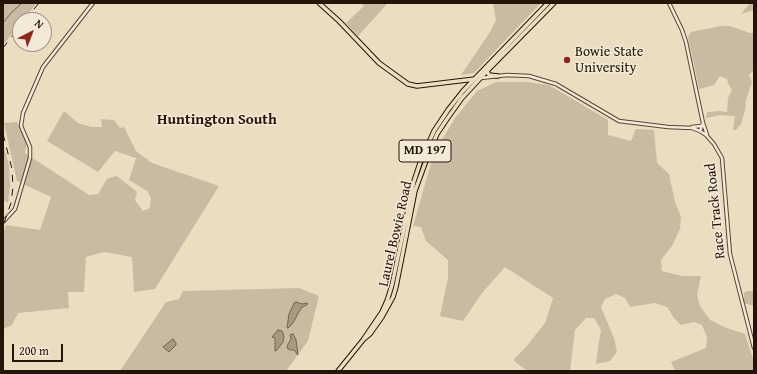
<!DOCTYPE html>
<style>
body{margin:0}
#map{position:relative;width:757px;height:374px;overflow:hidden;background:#ebddc0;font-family:"Gentium Book Plus",serif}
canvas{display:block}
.frame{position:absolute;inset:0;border:4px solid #241508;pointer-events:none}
.north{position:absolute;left:12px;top:12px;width:40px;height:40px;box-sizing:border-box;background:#f2e9d6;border:1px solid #a09484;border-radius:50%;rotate:42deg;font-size:11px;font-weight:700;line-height:16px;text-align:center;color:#241508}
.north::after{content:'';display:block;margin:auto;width:14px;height:18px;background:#8f2418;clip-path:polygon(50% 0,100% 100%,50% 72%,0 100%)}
.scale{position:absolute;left:12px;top:344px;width:51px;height:18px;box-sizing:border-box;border:2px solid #241508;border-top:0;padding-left:5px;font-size:12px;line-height:14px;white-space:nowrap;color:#241508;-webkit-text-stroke:3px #f2e9d6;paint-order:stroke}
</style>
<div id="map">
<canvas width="757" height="374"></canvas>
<div class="frame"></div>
<div class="north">N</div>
<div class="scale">200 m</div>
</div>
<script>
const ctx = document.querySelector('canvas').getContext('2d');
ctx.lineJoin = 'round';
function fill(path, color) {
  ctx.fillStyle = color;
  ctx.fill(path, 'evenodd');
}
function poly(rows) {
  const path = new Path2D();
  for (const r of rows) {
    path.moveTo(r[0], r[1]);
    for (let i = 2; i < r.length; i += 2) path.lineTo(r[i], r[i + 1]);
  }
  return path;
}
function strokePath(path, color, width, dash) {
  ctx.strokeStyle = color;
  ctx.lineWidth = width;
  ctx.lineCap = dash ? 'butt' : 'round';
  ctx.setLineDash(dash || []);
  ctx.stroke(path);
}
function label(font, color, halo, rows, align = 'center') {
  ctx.font = font + ' "Gentium Book Plus",serif';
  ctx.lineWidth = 3;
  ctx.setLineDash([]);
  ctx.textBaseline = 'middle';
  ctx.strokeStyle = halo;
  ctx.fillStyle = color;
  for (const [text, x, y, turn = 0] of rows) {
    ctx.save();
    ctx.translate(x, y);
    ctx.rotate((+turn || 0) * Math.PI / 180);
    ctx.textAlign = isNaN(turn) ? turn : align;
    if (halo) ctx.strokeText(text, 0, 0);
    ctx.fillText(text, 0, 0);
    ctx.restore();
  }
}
const green = poly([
 [3,3,37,3,23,20,20,20,20,23,3,45],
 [360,3,388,3,358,36,346,23,364,6],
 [493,3,541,3,474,73,461,75,490,32,496,20],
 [750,3,754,3,754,10,741,14],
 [721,26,730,26,750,33,754,33,754,70,749,75,752,82,746,100,745,110,741,124,736,130,733,130,735,116,720,115,706,118,707,112,720,111,727,112,728,98,732,90,728,83,727,79,720,76,714,85,699,89,688,37,691,32],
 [496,82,526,82,549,85,608,120,608,135,631,141,636,129,654,130,657,163,669,174,675,202,681,217,680,229,672,246,661,260,662,271,682,276,701,276,697,295,700,306,710,320,724,327,745,334,754,362,754,371,675,371,671,362,706,348,707,337,702,325,694,322,681,325,674,318,667,307,655,303,630,307,625,298,616,294,605,299,601,307,614,338,617,352,610,361,596,364,598,347,601,330,594,318,586,318,575,330,570,371,527,371,513,360,526,347,545,323,553,298,505,267,482,293,463,321,440,316,448,278,448,260,426,241,421,227,413,226,434,153,455,118,477,91],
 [64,111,78,123,91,127,102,127,101,119,114,120,120,128,124,127,136,151,152,163,219,186,155,289,134,292,132,257,104,252,86,257,84,292,68,292,69,308,18,313,12,325,3,329,3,233,6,225,40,230,51,197,17,181,4,123,17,122,27,142,25,153,89,195,98,194,107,179,112,177,117,176,137,192,135,200,143,211,150,208,151,198,147,191,129,180,136,158,115,151,98,172,47,141],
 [3,144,9,165,10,186,8,203,3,200],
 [299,288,319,296,308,341,286,371,120,371,166,302,179,299,183,291],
 [746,291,754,291,754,306,744,303,744,292,746,292]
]);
const water = poly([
 [296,302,302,304,307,303,308,304,301,308,293,323,288,328,287,328,289,314,294,303,296,302],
 [278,330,282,331,284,336,283,342,277,350,275,351,275,338,272,337,278,330],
 [293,334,296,340,298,355,294,350,290,350,287,348,288,344,291,339,290,335,293,334],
 [173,339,176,343,176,345,169,352,163,347,173,339]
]);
const stream = poly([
 [3,23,12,12,22,3]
]);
const minor = poly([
 [669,3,682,30,686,42,703,123,700,131],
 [481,78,507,75,529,76,556,84,619,121,668,127,692,128,700,131,706,135,714,144,722,158,730,254,754,348],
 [703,123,707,135],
 [692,127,701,126,703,125],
 [3,222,15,209,30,158,30,147,21,126,23,113,43,67,93,3]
]);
const major = poly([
 [319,3,339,21,379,63,408,84,417,86,475,79],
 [487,71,489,75,498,76],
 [364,339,370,334,382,317,393,297,396,287,415,191,427,158,437,134,447,119,462,98,487,71,554,3],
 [338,371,363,340,382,312,387,301,392,285,414,181,421,160,434,131,448,110,463,91,548,3]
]);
const rail = poly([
 [25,20,39,3],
 [3,48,20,26],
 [3,134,12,169,13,187,11,203,3,226]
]);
const markers = [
 [567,60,4,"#8f2418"]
];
const shields = [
 [425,151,52]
];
const shieldNames = [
 ["MD 197",425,151]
];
const poiNames = [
 ["Bowie State",575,52],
 ["University",575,68]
];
const streetNames = [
 ["Race Track Road",716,211,-96],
 ["Laurel Bowie Road",396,234,-77]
];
const neighbourhoodNames = [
 ["Huntington South",217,120]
];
fill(green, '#c9bba1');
fill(water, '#a79981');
strokePath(water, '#736451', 1);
strokePath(stream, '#736451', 1);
strokePath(minor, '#564736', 4.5);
strokePath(major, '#241508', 5.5);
strokePath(minor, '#f2e9d6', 2.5);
strokePath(major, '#ebddc0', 3.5);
strokePath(rail, '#241508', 1, [7, 7]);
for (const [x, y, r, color] of markers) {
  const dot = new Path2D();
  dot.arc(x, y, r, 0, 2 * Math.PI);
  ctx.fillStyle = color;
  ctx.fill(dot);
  strokePath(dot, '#f2e9d6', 1.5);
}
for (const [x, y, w] of shields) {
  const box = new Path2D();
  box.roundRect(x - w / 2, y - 11, w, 22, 3);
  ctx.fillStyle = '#f2e9d6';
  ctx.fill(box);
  strokePath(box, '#241508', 1);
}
label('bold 13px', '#241508', null, shieldNames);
label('14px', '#241508', '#f2e9d6', poiNames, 'left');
label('14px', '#241508', '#f2e9d6', streetNames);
label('bold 15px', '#241508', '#f2e9d6', neighbourhoodNames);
</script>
